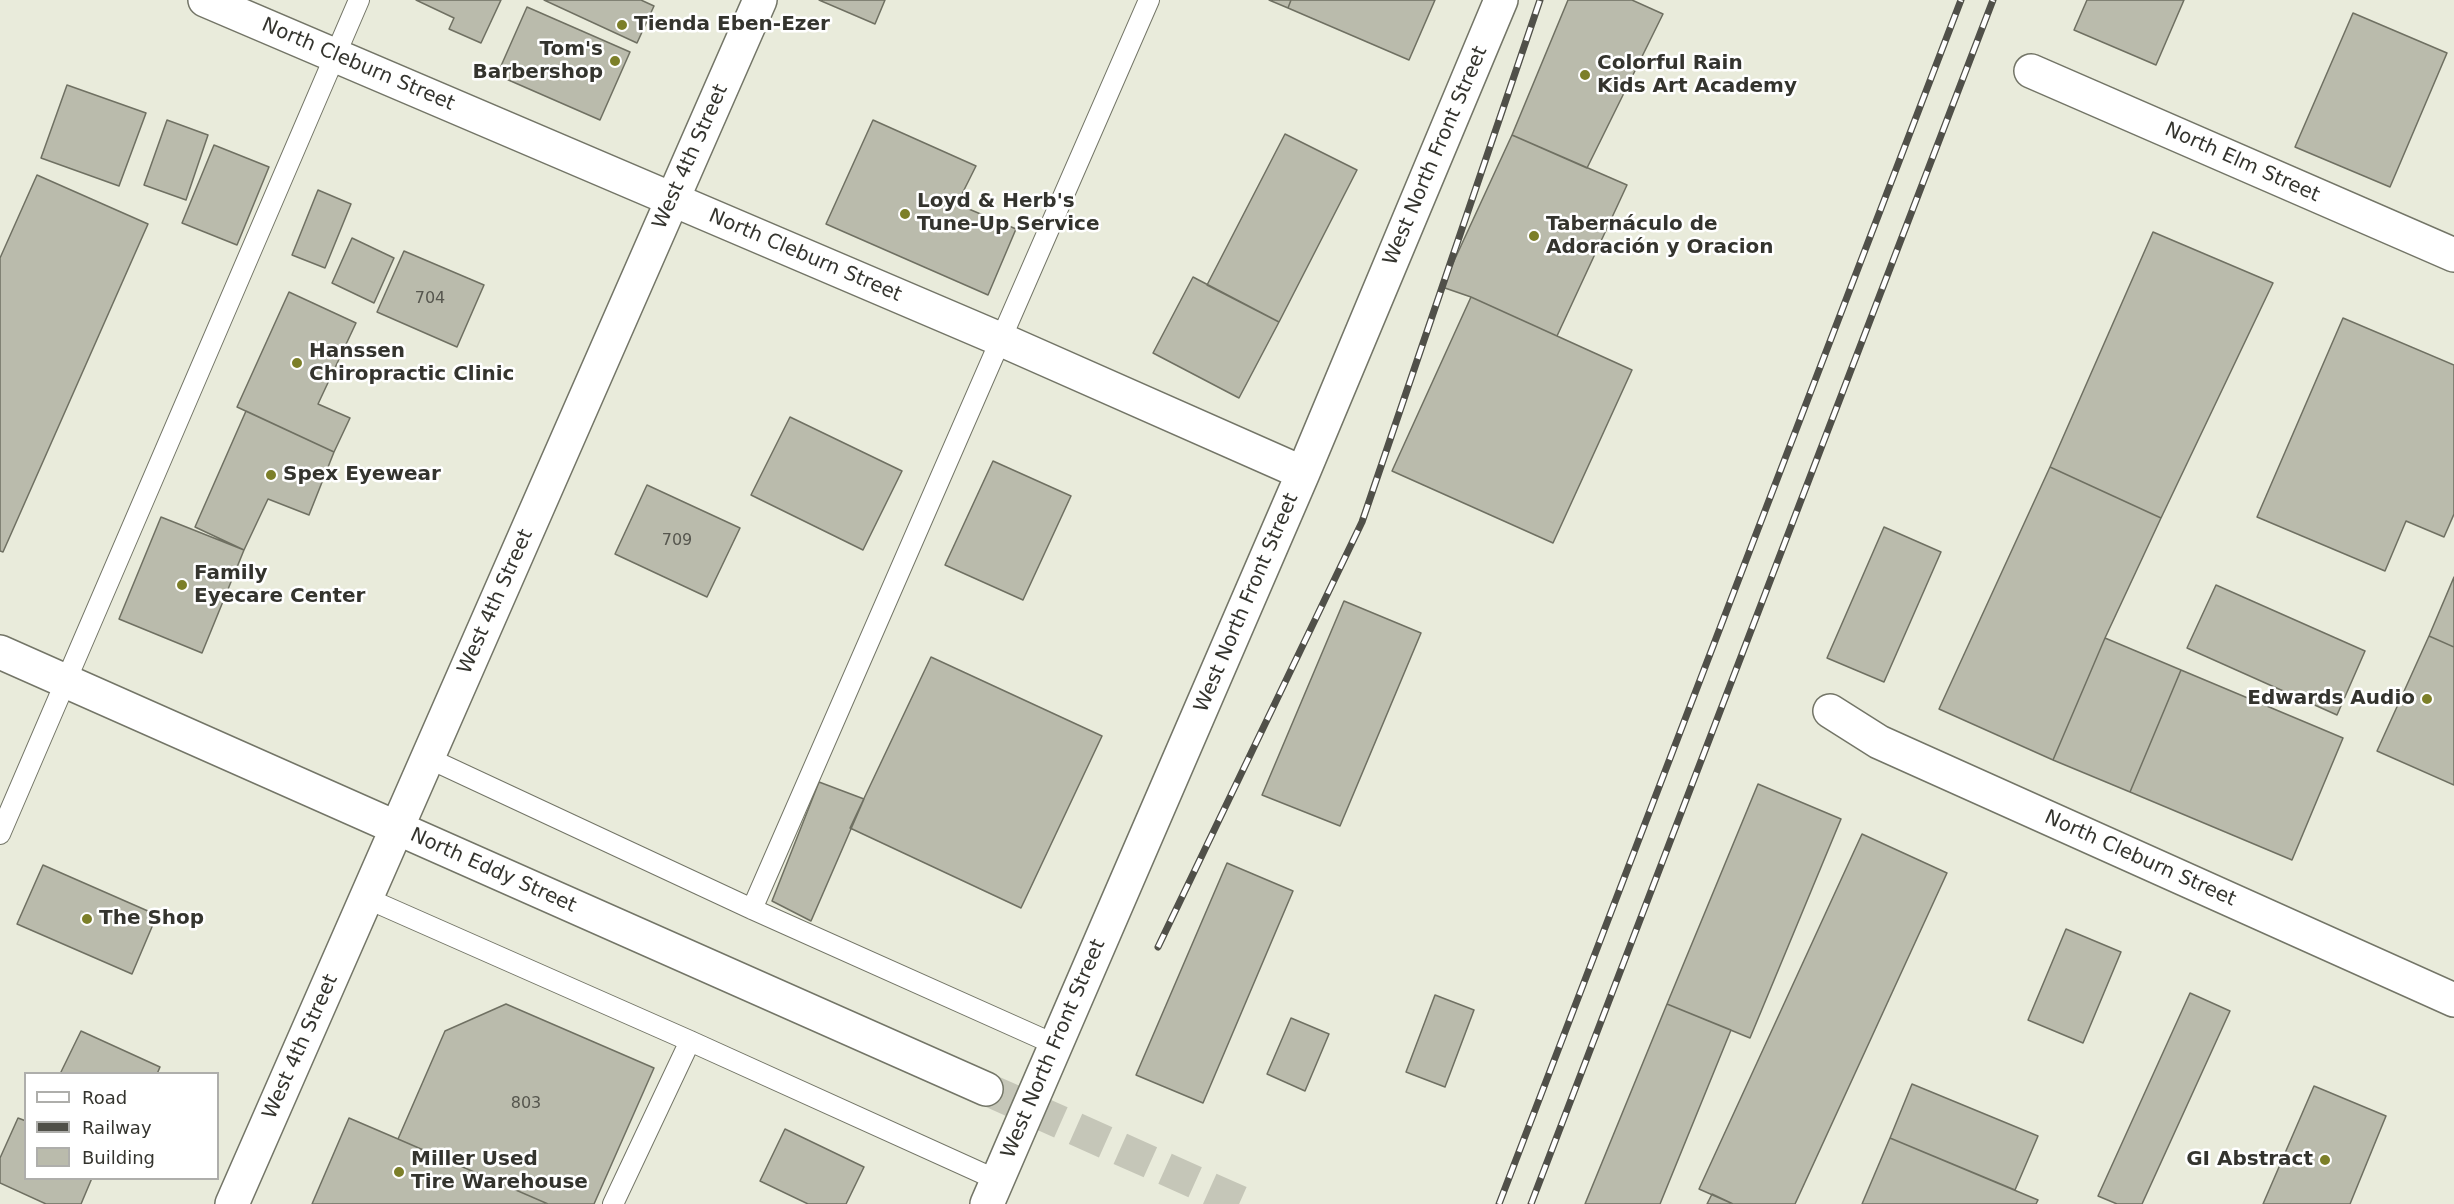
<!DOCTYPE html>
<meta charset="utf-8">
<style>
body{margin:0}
#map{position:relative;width:2454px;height:1204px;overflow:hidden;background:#e9ebdb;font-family:"DejaVu Sans",sans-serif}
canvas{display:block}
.legend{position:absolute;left:24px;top:1072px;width:195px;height:108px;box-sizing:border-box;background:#fff;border:2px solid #aeaeab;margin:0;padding:8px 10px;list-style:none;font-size:18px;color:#34342e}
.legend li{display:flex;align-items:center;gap:12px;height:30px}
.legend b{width:30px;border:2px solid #aeaeab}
</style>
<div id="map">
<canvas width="2454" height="1204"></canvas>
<ul class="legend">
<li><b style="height:8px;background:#fff"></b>Road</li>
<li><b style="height:8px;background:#505049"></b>Railway</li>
<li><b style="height:16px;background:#babbac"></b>Building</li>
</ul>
</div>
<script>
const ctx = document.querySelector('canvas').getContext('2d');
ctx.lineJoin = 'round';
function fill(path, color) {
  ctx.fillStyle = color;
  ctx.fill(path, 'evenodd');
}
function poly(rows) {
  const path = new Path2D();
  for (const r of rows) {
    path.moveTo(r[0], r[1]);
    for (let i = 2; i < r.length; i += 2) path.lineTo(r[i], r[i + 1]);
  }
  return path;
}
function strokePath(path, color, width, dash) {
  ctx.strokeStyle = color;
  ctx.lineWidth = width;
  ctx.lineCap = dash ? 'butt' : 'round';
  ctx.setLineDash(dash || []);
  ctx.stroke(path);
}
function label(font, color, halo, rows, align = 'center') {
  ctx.font = font + ' "DejaVu Sans",sans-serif';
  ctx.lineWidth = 5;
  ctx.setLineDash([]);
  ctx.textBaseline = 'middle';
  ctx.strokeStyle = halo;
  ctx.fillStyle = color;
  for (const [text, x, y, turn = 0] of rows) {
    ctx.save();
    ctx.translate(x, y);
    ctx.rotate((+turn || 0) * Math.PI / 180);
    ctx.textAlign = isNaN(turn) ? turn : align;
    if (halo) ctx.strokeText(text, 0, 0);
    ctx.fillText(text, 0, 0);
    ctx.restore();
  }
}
const building = poly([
 [416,0,501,0,481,43,449,29,454,18,416,0],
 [544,0,641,0,654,6,637,43,544,0],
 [819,0,885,0,875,24,819,0],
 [1269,0,1291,0,1288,8,1269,0],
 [1291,0,1435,0,1409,60,1288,8,1291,0],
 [1568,0,1632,0,1663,14,1587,168,1512,135,1568,0],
 [2087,0,2184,0,2156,65,2074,30,2087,0],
 [527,7,630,52,600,120,497,75,527,7],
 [2353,13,2447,53,2390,187,2295,147,2353,13],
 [67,85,146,113,119,186,41,158,67,85],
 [167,120,208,135,186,200,144,185,167,120],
 [873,120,976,166,957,204,1016,229,988,295,826,224,873,120],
 [1285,134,1357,170,1279,322,1207,285,1285,134],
 [1512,135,1627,185,1557,336,1471,297,1442,287,1512,135],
 [214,145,269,167,237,245,182,223,214,145],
 [37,175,148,224,3,552,0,551,0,258,37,175],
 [318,190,351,204,325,268,292,255,318,190],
 [2153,232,2273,283,2161,518,2050,467,2153,232],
 [352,238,394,258,374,303,332,283,352,238],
 [404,251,484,285,457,347,377,312,404,251],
 [1193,277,1279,322,1239,398,1153,353,1193,277],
 [289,292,356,323,318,404,350,418,334,452,237,407,289,292],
 [1471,297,1632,370,1553,543,1392,471,1471,297],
 [2343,318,2454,365,2454,514,2444,537,2406,521,2385,571,2257,517,2343,318],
 [246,411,334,452,309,515,268,499,244,550,195,527,246,411],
 [790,417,902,471,863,550,751,495,790,417],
 [993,461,1071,496,1023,600,945,565,993,461],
 [2050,467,2161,518,2105,638,2053,760,1939,709,2050,467],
 [647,485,740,528,707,597,615,554,647,485],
 [161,517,244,550,202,653,119,619,161,517],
 [1884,527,1941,552,1884,682,1827,658,1884,527],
 [2454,577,2454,647,2429,636,2454,577],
 [2216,585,2365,651,2337,715,2187,648,2216,585],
 [1344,601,1421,633,1340,826,1262,795,1344,601],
 [2429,636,2454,647,2454,785,2377,751,2429,636],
 [2105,638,2181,670,2130,792,2053,760,2105,638],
 [931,657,1102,736,1021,908,850,828,931,657],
 [2181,670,2343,738,2292,860,2130,792,2181,670],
 [819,782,864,799,811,921,772,901,819,782],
 [1758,784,1841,819,1750,1038,1667,1004,1758,784],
 [1862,834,1947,873,1795,1204,1733,1204,1699,1189,1862,834],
 [1227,863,1293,891,1203,1103,1136,1075,1227,863],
 [43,865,157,915,132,974,17,924,43,865],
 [2066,929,2121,952,2083,1043,2028,1020,2066,929],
 [2190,993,2230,1011,2142,1204,2117,1204,2098,1196,2190,993],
 [1435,995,1474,1010,1445,1087,1406,1072,1435,995],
 [506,1004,654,1068,594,1204,548,1204,398,1139,445,1031,506,1004],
 [1667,1004,1731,1030,1660,1204,1585,1204,1667,1004],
 [1291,1018,1329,1034,1305,1091,1267,1074,1291,1018],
 [81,1031,160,1067,157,1074,60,1074,81,1031],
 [1912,1084,2038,1136,2015,1190,1890,1138,1912,1084],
 [2314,1086,2386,1116,2350,1204,2263,1204,2314,1086],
 [18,1118,26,1121,26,1178,92,1178,81,1204,46,1204,0,1183,0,1158,18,1118],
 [349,1118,398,1139,548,1204,312,1204,349,1118],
 [785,1129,864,1167,846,1204,808,1204,760,1181,785,1129],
 [1890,1138,2038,1200,2036,1204,1862,1204,1890,1138],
 [1712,1194,1733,1204,1707,1204,1712,1194]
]);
const secondaryTunnel = poly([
 [986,1089,1244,1204]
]);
const lane = poly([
 [428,758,752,909,1056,1045],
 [0,834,359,0],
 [366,898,690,1041,997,1180],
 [752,909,1149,0],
 [613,1204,690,1041]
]);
const street = poly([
 [205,0,1002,340,1303,473],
 [2031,71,2454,255],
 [1830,711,1879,742,2454,1000],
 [987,1204,1303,473,1501,0]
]);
const secondary = poly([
 [0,652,986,1089],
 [232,1204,760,0]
]);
const rail = poly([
 [1158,947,1362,522,1540,0],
 [1499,1204,1961,0],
 [1531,1204,1993,0]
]);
const markers = [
 [622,25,6,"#7c7f29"],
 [615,61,6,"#7c7f29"],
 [1585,75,6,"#7c7f29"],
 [905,214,6,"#7c7f29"],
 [1534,236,6,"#7c7f29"],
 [297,363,6,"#7c7f29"],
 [271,475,6,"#7c7f29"],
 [182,585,6,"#7c7f29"],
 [2427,699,6,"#7c7f29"],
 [87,919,6,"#7c7f29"],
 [2325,1160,6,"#7c7f29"],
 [399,1172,6,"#7c7f29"]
];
const numberNames = [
 ["704",430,299],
 ["709",677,541],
 ["803",526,1104]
];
const poiNames = [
 ["Tienda Eben-Ezer",634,25],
 ["Tom's",603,50,"right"],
 ["Barbershop",603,73,"right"],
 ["Colorful Rain",1597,64],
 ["Kids Art Academy",1597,87],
 ["Loyd & Herb's",917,202],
 ["Tune-Up Service",917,225],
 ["Tabernáculo de",1546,225],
 ["Adoración y Oracion",1546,248],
 ["Hanssen",309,352],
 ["Chiropractic Clinic",309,375],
 ["Spex Eyewear",283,475],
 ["Family",194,574],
 ["Eyecare Center",194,597],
 ["Edwards Audio",2415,699,"right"],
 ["The Shop",99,919],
 ["Miller Used",411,1160],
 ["Tire Warehouse",411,1183],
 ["GI Abstract",2313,1160,"right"]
];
const streetNames = [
 ["North Cleburn Street",358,65,23],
 ["West North Front Street",1436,156,-67],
 ["West 4th Street",691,157,-66],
 ["North Elm Street",2242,163,24],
 ["North Cleburn Street",805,256,23],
 ["West 4th Street",496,602,-66],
 ["West North Front Street",1247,603,-67],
 ["North Cleburn Street",2140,859,24],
 ["North Eddy Street",493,871,24],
 ["West 4th Street",301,1047,-66],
 ["West North Front Street",1054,1049,-67]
];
fill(building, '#babbac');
strokePath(building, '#6f7062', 1.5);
strokePath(secondaryTunnel, '#c5c6b8', 33, [33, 16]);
strokePath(lane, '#737567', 22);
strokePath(street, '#737567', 36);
strokePath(secondary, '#737567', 36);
strokePath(lane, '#fff', 20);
strokePath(street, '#fff', 33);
strokePath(secondary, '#fff', 33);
strokePath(rail, '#505049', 7);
strokePath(rail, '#fff', 4.5, [14]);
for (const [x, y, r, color] of markers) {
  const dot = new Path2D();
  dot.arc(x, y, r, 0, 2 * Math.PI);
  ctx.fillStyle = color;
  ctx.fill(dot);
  strokePath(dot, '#fff', 2);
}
label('16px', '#56564e', null, numberNames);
label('bold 20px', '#34342e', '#fff', poiNames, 'left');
label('20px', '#34342e', '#fff', streetNames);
</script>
